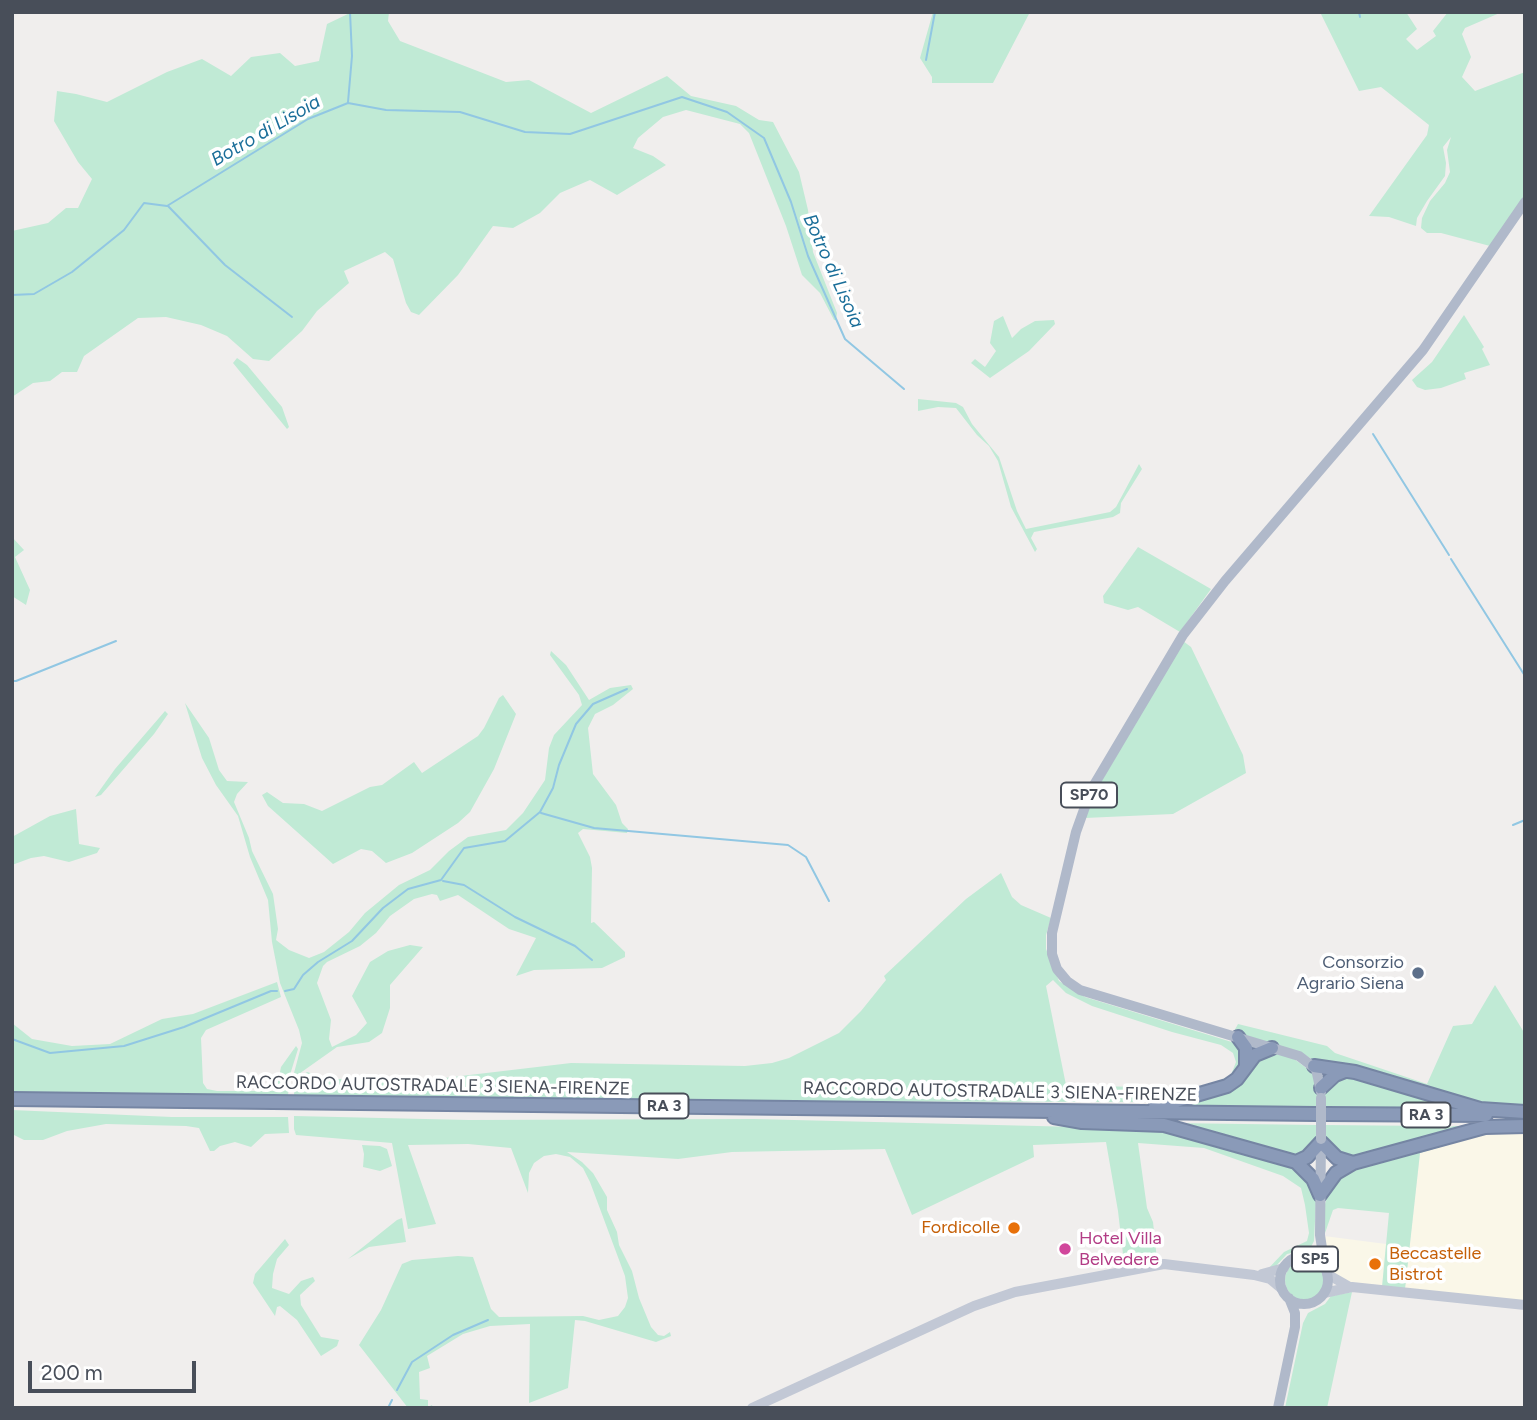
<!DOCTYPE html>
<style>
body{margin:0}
#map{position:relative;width:1537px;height:1420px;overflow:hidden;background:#f0eeed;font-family:Figtree,sans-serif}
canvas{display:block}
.frame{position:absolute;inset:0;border:14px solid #484e59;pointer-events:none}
.scale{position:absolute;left:28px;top:1361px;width:168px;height:32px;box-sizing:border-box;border:4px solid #484e59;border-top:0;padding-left:9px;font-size:21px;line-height:24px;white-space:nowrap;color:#484e59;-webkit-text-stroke:5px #fff;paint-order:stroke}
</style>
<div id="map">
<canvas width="1537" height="1420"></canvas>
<div class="frame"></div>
<div class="scale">200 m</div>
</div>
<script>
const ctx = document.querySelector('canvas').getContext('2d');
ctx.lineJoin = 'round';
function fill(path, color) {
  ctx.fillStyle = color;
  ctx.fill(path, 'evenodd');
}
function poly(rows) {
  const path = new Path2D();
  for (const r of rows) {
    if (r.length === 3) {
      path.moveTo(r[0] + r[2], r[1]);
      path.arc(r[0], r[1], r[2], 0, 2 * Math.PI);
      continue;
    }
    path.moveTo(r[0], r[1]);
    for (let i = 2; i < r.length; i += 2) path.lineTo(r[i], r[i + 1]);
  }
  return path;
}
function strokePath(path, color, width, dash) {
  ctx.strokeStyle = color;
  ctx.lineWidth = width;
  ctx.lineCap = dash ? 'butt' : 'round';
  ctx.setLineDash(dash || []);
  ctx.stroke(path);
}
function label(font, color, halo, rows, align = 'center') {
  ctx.font = font + ' Figtree,sans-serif';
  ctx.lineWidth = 7;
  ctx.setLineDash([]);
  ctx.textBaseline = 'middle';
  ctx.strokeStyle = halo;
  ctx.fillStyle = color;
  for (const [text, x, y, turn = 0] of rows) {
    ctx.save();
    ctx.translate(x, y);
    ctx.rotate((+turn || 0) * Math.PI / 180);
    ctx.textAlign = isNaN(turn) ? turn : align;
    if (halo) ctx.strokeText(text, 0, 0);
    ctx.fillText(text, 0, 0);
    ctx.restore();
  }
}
const commercial = poly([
 [1512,1132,1525,1133,1525,1303,1405,1289,1420,1153,1484,1134],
 [1324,1236,1386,1244,1382,1287,1350,1282,1335,1274,1326,1257]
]);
const green = poly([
 [352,12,389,12,388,21,400,41,506,82,529,80,591,113,667,76,691,96,736,106,759,120,773,122,799,172,808,210,813,252,837,313,836,320,834,320,820,293,802,275,786,226,749,133,740,124,686,110,663,117,638,138,633,148,653,156,666,165,617,195,590,180,560,193,540,213,513,228,493,226,458,275,419,315,411,312,406,303,393,259,385,252,344,271,349,283,317,311,302,331,269,361,253,359,227,336,201,325,166,317,138,318,84,356,77,372,62,372,50,381,33,383,12,397,12,231,48,223,66,208,78,208,92,179,78,162,54,121,57,91,76,94,107,102,167,72,202,59,231,76,251,57,280,53,295,66,319,61,327,24],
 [933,12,1030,12,993,83,932,83,932,77,920,58],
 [1320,12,1406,12,1417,29,1406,39,1417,50,1436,36,1433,31,1448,12,1502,12,1465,28,1462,34,1471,57,1462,77,1475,91,1525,72,1525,198,1490,246,1441,233,1427,233,1421,228,1422,218,1430,201,1445,183,1450,172,1447,150,1451,137,1443,147,1446,163,1445,176,1427,201,1417,218,1416,226,1389,217,1369,216,1427,135,1429,125,1381,87,1359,91],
 [1464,315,1484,347,1482,349,1490,365,1464,373,1466,379,1441,388,1425,390,1417,387,1412,380,1432,362],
 [1003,316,1012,338,1021,329,1035,321,1054,320,1055,324,1029,351,990,378,971,363,975,359,985,367,996,351,990,343,994,321],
 [237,358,247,365,282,407,289,427,287,429,233,363],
 [918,399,956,403,963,407,972,424,999,457,1017,511,1026,529,1110,512,1116,507,1139,464,1142,469,1121,503,1120,513,1113,517,1034,532,1031,538,1037,549,1035,552,1011,507,998,461,989,446,977,435,956,408,938,407,918,411],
 [12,537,24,550,15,557,30,590,26,605,12,596],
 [1138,547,1211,589,1180,632,1138,607,1128,610,1104,603,1103,596],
 [1183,641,1191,647,1243,755,1246,773,1173,814,1085,818,1095,792],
 [551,651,566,665,589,700,610,688,631,685,633,689,613,705,595,714,588,728,593,774,616,805,622,823,628,829,627,833,583,829,578,833,590,857,592,868,591,923,594,922,625,952,625,957,602,968,534,970,516,976,536,938,509,929,458,895,440,901,437,895,432,894,414,899,390,916,376,933,360,946,327,962,323,966,317,983,331,1020,329,1039,332,1047,356,1035,367,1023,352,996,370,962,388,951,410,945,423,947,390,985,390,1008,382,1033,369,1042,337,1047,296,1076,294,1073,302,1043,299,1030,280,983,272,942,268,900,250,857,238,816,216,785,202,758,185,703,209,738,219,770,227,781,248,782,237,794,234,802,249,838,252,851,273,894,278,929,276,940,289,950,309,958,324,952,349,932,365,913,399,885,430,870,449,851,468,837,506,830,523,813,545,780,549,748,554,735,582,705,579,695,550,655],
 [503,695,516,714,494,769,470,812,458,823,412,853,386,863,372,851,361,849,333,864,268,806,262,795,267,792,283,803,304,804,322,811,370,787,382,785,414,762,422,773,478,736,484,728,499,698],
 [165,711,168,714,154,734,101,795,95,797,115,769],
 [76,809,79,844,100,848,97,853,69,862,44,856,31,858,12,865,12,837,50,816],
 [1001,873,1012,897,1021,905,1051,918,1046,935,1046,949,1059,981,1085,997,1235,1043,1241,1051,1243,1061,1237,1074,1228,1081,1156,1102,613,1101,294,1097,294,1082,307,1072,330,1079,427,1080,571,1063,745,1066,772,1063,789,1058,839,1033,861,1011,886,980,884,976,966,899],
 [1053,980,1066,993,1092,1006,1172,1032,1221,1045,1233,1053,1236,1062,1231,1075,1203,1089,1066,1085,1046,986],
 [277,982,281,997,206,1030,201,1038,203,1083,207,1089,217,1091,276,1091,281,1067,296,1046,298,1049,289,1078,288,1097,12,1094,12,1023,32,1039,72,1046,110,1044,162,1019,193,1014],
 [1495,985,1525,1034,1525,1108,1495,1108,1318,1063,1300,1052,1233,1033,1238,1024,1327,1046,1335,1053,1427,1084,1453,1026,1472,1024],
 [1274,1052,1293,1058,1313,1073,1317,1084,1317,1109,1172,1108,1223,1091,1256,1058],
 [1352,1076,1471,1110,1325,1109,1325,1094,1329,1088,1335,1081],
 [12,1110,172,1117,288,1117,289,1133,265,1134,251,1147,235,1142,220,1146,214,1151,210,1151,199,1128,186,1126,106,1124,67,1131,43,1140,24,1140,12,1134],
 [294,1116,469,1120,754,1119,1158,1129,1291,1166,1309,1181,1316,1202,1314,1241,1310,1249,1287,1254,1275,1267,1266,1271,1284,1252,1307,1241,1309,1233,1305,1205,1301,1188,1283,1176,1204,1148,1138,1143,1147,1208,1153,1222,1157,1260,1137,1263,1132,1258,1123,1254,1118,1211,1106,1142,1033,1145,1034,1157,912,1215,885,1149,732,1152,678,1159,567,1152,582,1162,593,1173,607,1197,607,1210,617,1232,619,1245,632,1271,639,1298,651,1327,658,1335,664,1336,670,1332,671,1336,656,1342,585,1321,575,1320,568,1388,529,1403,530,1324,490,1326,463,1334,427,1356,430,1368,419,1372,420,1399,428,1400,428,1407,432,1405,433,1408,408,1408,359,1345,381,1310,402,1264,412,1260,458,1256,473,1257,491,1309,499,1317,583,1316,599,1320,618,1316,625,1307,628,1298,625,1276,590,1182,583,1168,570,1157,556,1154,544,1156,534,1163,529,1173,528,1193,511,1148,468,1144,408,1145,436,1224,408,1229,392,1143,296,1135,294,1129],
 [1171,1123,1317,1125,1317,1139,1300,1159],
 [1325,1125,1434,1126,1442,1129,1454,1126,1472,1126,1345,1159,1326,1143],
 [1478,1132,1484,1134,1420,1153,1405,1289,1382,1287,1389,1213,1338,1208,1333,1210,1324,1236,1325,1204,1329,1189,1336,1179,1350,1168],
 [362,1145,380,1146,387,1149,392,1166,380,1171,363,1167,364,1154],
 [402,1218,406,1242,369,1247,348,1259,397,1220],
 [285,1239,289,1245,277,1259,273,1274,272,1288,289,1294,301,1281,313,1277,315,1281,300,1295,301,1305,321,1337,339,1340,337,1346,321,1356,297,1320,280,1306,277,1307,275,1316,253,1283,255,1274],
 [1305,1280,20],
 [1352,1292,1327,1408,1285,1408,1303,1323,1308,1313,1325,1304,1331,1296]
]);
const stream = poly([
 [1359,12,1360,17],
 [926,60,935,12],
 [348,102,352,56,350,12],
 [168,206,225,265,292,317],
 [12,295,34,294,72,272,124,230,144,203,167,206,308,119,348,103,386,110,460,112,525,132,570,134,682,97,727,112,764,138,791,202,808,256,845,339,904,389],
 [1373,434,1449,555],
 [1451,559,1525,676],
 [12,681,16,681,116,641],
 [541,813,594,828,788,845,806,857,829,901],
 [1513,825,1525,820],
 [443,881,464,885,515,917,575,946,592,960],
 [285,991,294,989,303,975,318,962,352,941,383,908,408,889,441,880,464,848,505,841,540,812,553,788,559,765,576,724,593,704,627,689],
 [12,1039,50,1053,124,1046,184,1027,271,991,277,991],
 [397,1390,412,1362,453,1335,488,1320],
 [388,1408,392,1400]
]);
const secondary = poly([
 [1262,1274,1284,1268],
 [1327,1274,1348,1286],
 [1324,1293,1352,1287,1525,1305],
 [752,1408,974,1306,1015,1292,1164,1264,1254,1275,1270,1279,1282,1289]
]);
const primary = poly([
 [1321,1092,1316,1069,1299,1056,1080,990,1067,981,1057,969,1052,954,1052,933,1076,832,1091,790,1183,635,1225,581,1423,350,1525,202],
 [1321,1139,1320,1235,1325,1268],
 [1304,1280,24],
 [1278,1408,1295,1327,1295,1313,1289,1298]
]);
const highway = poly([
 [1238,1037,1246,1048,1246,1066],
 [1314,1066,1355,1072,1480,1109,1525,1112],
 [1321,1088,1335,1075,1345,1071],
 [12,1099,1316,1114],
 [1155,1107,1227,1086,1237,1079,1255,1055,1272,1048],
 [1326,1114,1486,1115],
 [1054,1117,1082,1122,1164,1125,1296,1162,1313,1179,1320,1195],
 [1296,1162,1307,1157,1321,1142,1337,1158,1353,1163],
 [1320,1195,1336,1173,1353,1163,1485,1127,1525,1126]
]);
const primaryBridge = poly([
 [1321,1139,1321,1098]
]);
const markers = [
 [1418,973,7,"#5c6f8a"],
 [1014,1228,7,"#e8710a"],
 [1065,1249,7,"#d1479c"],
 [1375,1264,7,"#e8710a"]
];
const shields = [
 [1089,795,56],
 [664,1106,49],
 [1426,1115,49],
 [1315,1259,46]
];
const shieldNames = [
 ["SP70",1089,795],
 ["RA 3",664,1106],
 ["RA 3",1426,1115],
 ["SP5",1315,1259]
];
const serviceNames = [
 ["Consorzio",1404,963],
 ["Agrario Siena",1404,984]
];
const streetNames = [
 ["RACCORDO AUTOSTRADALE 3 SIENA-FIRENZE",433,1086,1],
 ["RACCORDO AUTOSTRADALE 3 SIENA-FIRENZE",1000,1092,1]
];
const foodNames = [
 ["Fordicolle",1000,1228],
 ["Beccastelle",1389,1254,"left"],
 ["Bistrot",1389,1275,"left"]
];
const hotelNames = [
 ["Hotel Villa",1079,1239],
 ["Belvedere",1079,1260]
];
const waterNames = [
 ["Botro di Lisoia",266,131,-30],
 ["Botro di Lisoia",833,271,66]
];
fill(commercial, '#faf7e8');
fill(green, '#c0ead5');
strokePath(stream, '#91c7e3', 2);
strokePath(highway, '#7585a3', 16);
strokePath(secondary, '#c2c8d5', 10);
strokePath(primary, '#b0b9ca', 10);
strokePath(highway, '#8a9ab8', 12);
strokePath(primaryBridge, '#b0b9ca', 10);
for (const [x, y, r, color] of markers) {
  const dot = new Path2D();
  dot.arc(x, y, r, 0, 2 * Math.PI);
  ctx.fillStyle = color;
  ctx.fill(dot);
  strokePath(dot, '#fff', 2.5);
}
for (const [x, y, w] of shields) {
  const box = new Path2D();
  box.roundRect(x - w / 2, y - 12.5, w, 25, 5);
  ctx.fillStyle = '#fff';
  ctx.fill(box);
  strokePath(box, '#484e59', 2);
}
label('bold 16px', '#484e59', null, shieldNames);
label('18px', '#4e5e75', '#fff', serviceNames, 'right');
label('18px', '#484e59', '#fff', streetNames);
label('18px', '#c56008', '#fff', foodNames, 'right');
label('18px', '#b23c85', '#fff', hotelNames, 'left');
label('italic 19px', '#1a6e99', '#fff', waterNames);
</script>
